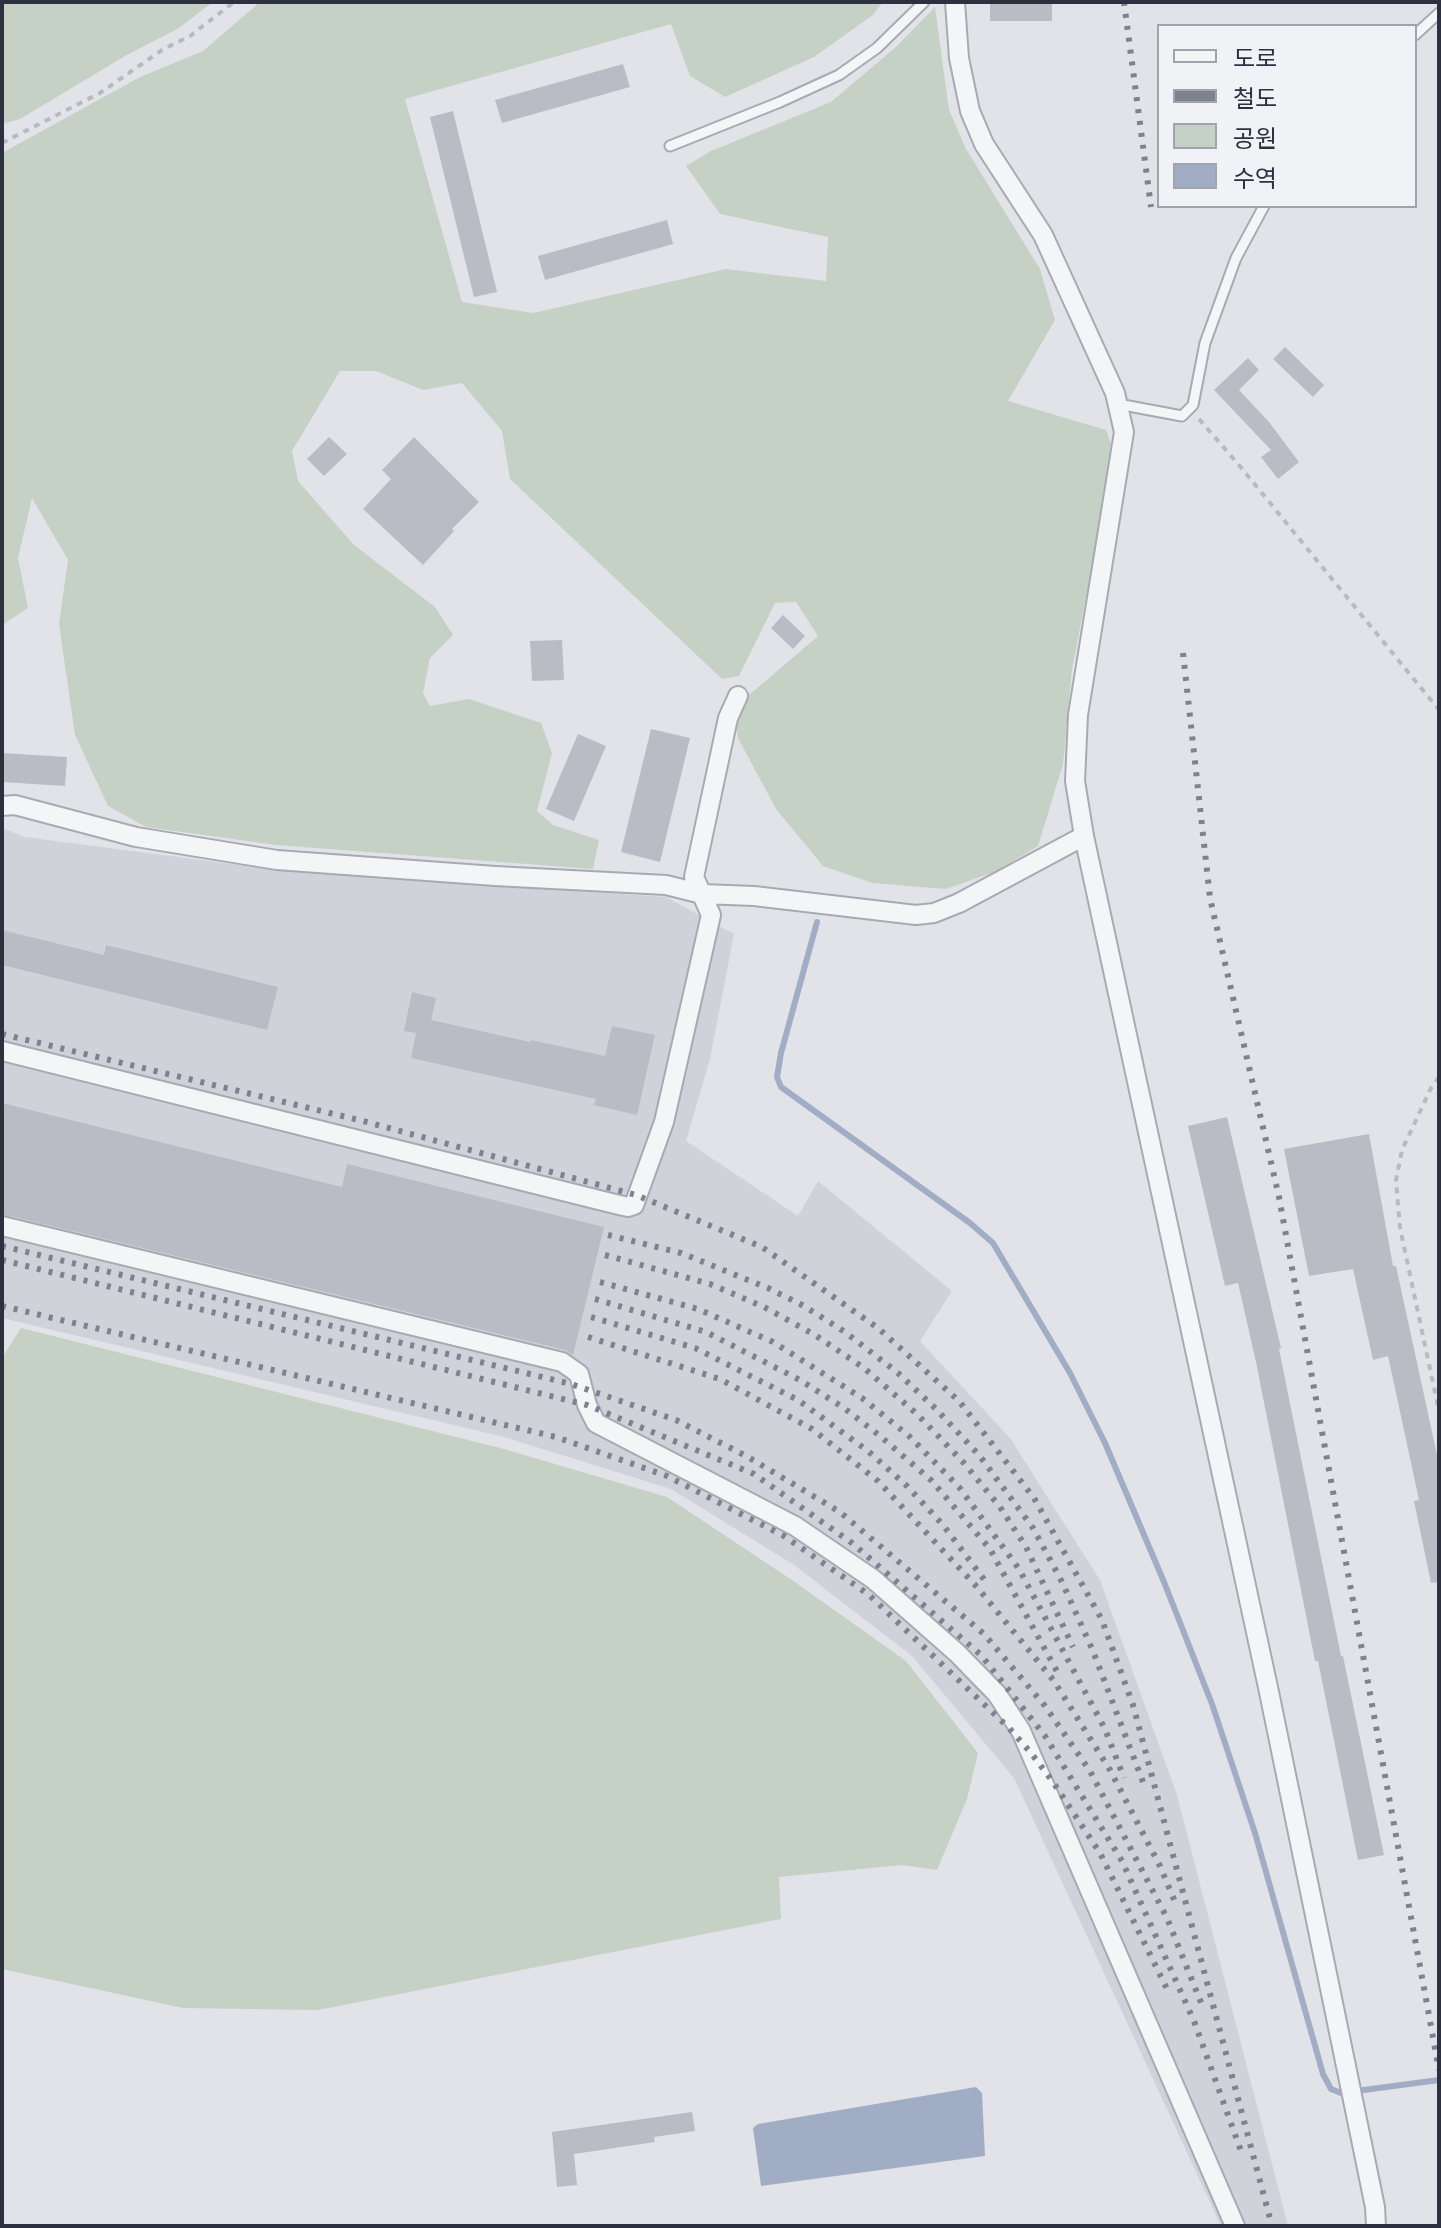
<!DOCTYPE html>
<meta charset="utf-8">
<style>
body{margin:0}
#map{position:relative;width:1441px;height:2228px;overflow:hidden;background:#e2e3e9;font-family:Lato,"Noto Sans KR",sans-serif}
canvas{display:block}
.frame{position:absolute;inset:0;border:4px solid #2c303f;pointer-events:none}
.legend{position:absolute;left:1157px;top:24px;width:260px;height:184px;box-sizing:border-box;background:#f1f2f6;border:2px solid #a2a4ad;margin:0;padding:10px 14px;list-style:none;font-size:24px;color:#2c303f}
.legend li{display:flex;align-items:center;gap:16px;height:40px}
.legend b{width:40px;border:2px solid #a2a4ad}
</style>
<div id="map">
<canvas width="1441" height="2228"></canvas>
<div class="frame"></div>
<ul class="legend">
<li><b style="height:10px;background:#f4f5f7"></b>도로</li>
<li><b style="height:10px;background:#7d8190"></b>철도</li>
<li><b style="height:22px;background:#c5d1c4"></b>공원</li>
<li><b style="height:22px;background:#a1adc5"></b>수역</li>
</ul>
</div>
<script>
const ctx = document.querySelector('canvas').getContext('2d');
ctx.lineJoin = 'round';
function fill(path, color) {
  ctx.fillStyle = color;
  ctx.fill(path, 'evenodd');
}
function poly(rows) {
  const path = new Path2D();
  for (const r of rows) {
    path.moveTo(r[0], r[1]);
    for (let i = 2; i < r.length; i += 2) path.lineTo(r[i], r[i + 1]);
  }
  return path;
}
function strokePath(path, color, width, dash) {
  ctx.strokeStyle = color;
  ctx.lineWidth = width;
  ctx.lineCap = dash ? 'butt' : 'round';
  ctx.setLineDash(dash || []);
  ctx.stroke(path);
}
const built = poly([
 [2,828,25,837,278,870,666,897,734,934,710,1059,686,1141,798,1216,818,1181,952,1291,920,1341,1010,1438,1100,1580,1177,1795,1288,2226,1221,2226,1014,1778,912,1656,794,1565,671,1489,504,1437,2,1318]
]);
const green = poly([
 [2,2,213,2,179,28,125,56,20,119,2,124],
 [260,2,883,2,873,15,814,57,725,97,690,76,671,24,405,99,462,302,533,313,726,269,826,281,828,237,720,214,686,166,711,151,831,102,897,46,935,7,949,110,966,149,1040,269,1055,320,1008,401,1106,430,1114,452,1072,669,1063,764,1038,846,997,871,946,889,873,883,823,866,776,809,738,738,736,719,749,695,818,636,796,602,775,603,739,676,722,679,510,479,502,431,462,383,423,390,376,371,340,371,292,451,298,481,354,545,435,607,453,635,430,658,423,693,430,706,469,699,541,723,552,753,537,811,553,825,599,840,593,869,276,845,146,827,108,806,75,735,59,624,68,560,32,498,18,558,28,608,2,625,2,153,140,77,203,51],
 [21,1328,504,1449,667,1497,792,1580,906,1661,978,1753,967,1799,937,1870,902,1865,779,1877,781,1919,318,2010,183,2008,2,1969,2,1358]
]);
const water = poly([
 [976,2087,982,2093,985,2156,761,2186,753,2128,758,2124]
]);
const stream = poly([
 [817,922,781,1053,777,1077,781,1087,970,1223,993,1243,1070,1373,1105,1443,1164,1582,1212,1704,1255,1833,1323,2074,1331,2089,1341,2093,1439,2080]
]);
const building = poly([
 [990,2,1052,2,1052,21,990,21],
 [623,64,630,87,502,123,495,100],
 [453,111,497,292,474,297,430,117],
 [667,220,673,244,545,280,538,256],
 [1285,347,1324,385,1313,397,1273,359],
 [1248,358,1259,370,1239,390,1269,422,1299,462,1278,479,1261,457,1271,450,1214,390],
 [329,437,347,454,324,476,307,459],
 [414,437,479,502,452,529,454,531,423,565,363,509,391,479,382,470],
 [783,615,805,636,793,649,771,628],
 [562,640,564,680,532,681,530,641],
 [651,729,690,738,660,862,621,852],
 [578,734,606,746,574,821,546,809],
 [2,753,67,757,65,786,2,782],
 [2,930,104,955,106,945,278,987,267,1030,2,965],
 [412,992,436,998,431,1020,530,1042,531,1040,605,1056,612,1026,655,1035,637,1115,594,1105,596,1099,411,1058,416,1033,404,1031],
 [2,1103,342,1187,347,1164,604,1227,573,1355,565,1350,2,1214],
 [1227,1117,1281,1348,1279,1349,1341,1656,1343,1656,1384,1855,1358,1860,1318,1661,1315,1661,1256,1362,1238,1283,1225,1286,1188,1126],
 [1369,1134,1393,1266,1396,1266,1439,1464,1439,1582,1431,1583,1414,1501,1419,1500,1388,1356,1373,1360,1353,1269,1309,1276,1284,1149],
 [692,2112,695,2131,654,2137,655,2142,574,2154,577,2185,557,2187,552,2132]
]);
const path = poly([
 [2,143,100,93,162,50,190,36,234,2],
 [1199,419,1239,465,1439,710],
 [1439,1077,1431,1088,1402,1150,1396,1180,1400,1228,1439,1411]
]);
const lane = poly([
 [1415,35,1439,13],
 [670,146,780,102,839,75,877,48,924,2],
 [1118,404,1182,416,1193,405,1205,343,1236,258,1264,206]
]);
const street = poly([
 [955,2,959,58,970,111,984,144,1043,235,1115,393,1124,432,1078,715,1075,781,1084,836,1269,1692,1375,2207,1376,2226],
 [2,806,15,805,136,837,277,860,495,876,666,885,702,894,754,896,916,915,934,913,959,903,1084,836],
 [2,1051,615,1204,628,1207,634,1205,664,1122,711,915,694,877,728,718,738,696],
 [2,1226,562,1362,579,1374,587,1405,596,1423,795,1526,873,1579,957,1653,997,1694,1021,1731,1235,2226]
]);
const rail = poly([
 [1124,2,1151,207],
 [1183,653,1210,898,1279,1197,1439,2070],
 [2,1034,363,1121,636,1195,762,1247,878,1328,959,1401,1034,1498,1102,1620,1133,1705,1272,2226],
 [608,1235,681,1253,768,1288,804,1306,845,1332,898,1373,936,1409,979,1455,1033,1528,1062,1582,1093,1651,1143,1782],
 [2,1246,571,1384,676,1420,748,1457,840,1512,984,1634,1045,1706,1090,1771,1167,1918,1202,2005],
 [605,1255,710,1284,764,1307,815,1335,864,1368,917,1414,963,1462,1000,1507,1026,1547,1073,1647],
 [2,1260,587,1405,754,1474,852,1543,981,1655,1045,1736,1122,1861,1194,2021,1241,2151],
 [600,1282,698,1309,773,1342,862,1398,909,1436,959,1487,1019,1569,1105,1729,1124,1778],
 [595,1299,706,1332,800,1380,844,1408,880,1436,932,1481,990,1549,1059,1675],
 [2,1306,556,1437,667,1476,784,1536,868,1594,1009,1728,1031,1753,1053,1782,1100,1853,1170,1995],
 [591,1317,695,1348,798,1400,868,1451,907,1486,943,1525,986,1582],
 [588,1337,720,1379,812,1429,878,1481,977,1587,1054,1681,1110,1770,1160,1866,1175,1902]
]);
fill(built, '#d0d2da');
fill(green, '#c5d1c4');
fill(water, '#a1adc5');
strokePath(stream, '#a1adc5', 6);
fill(building, '#b9bcc5');
strokePath(lane, '#a8aab3', 13);
strokePath(street, '#a8aab3', 22);
strokePath(path, '#b8bac0', 4, [6, 6]);
strokePath(lane, '#f4f5f7', 9);
strokePath(street, '#f4f5f7', 18);
strokePath(rail, '#7d8190', 6, [4, 8]);
</script>
